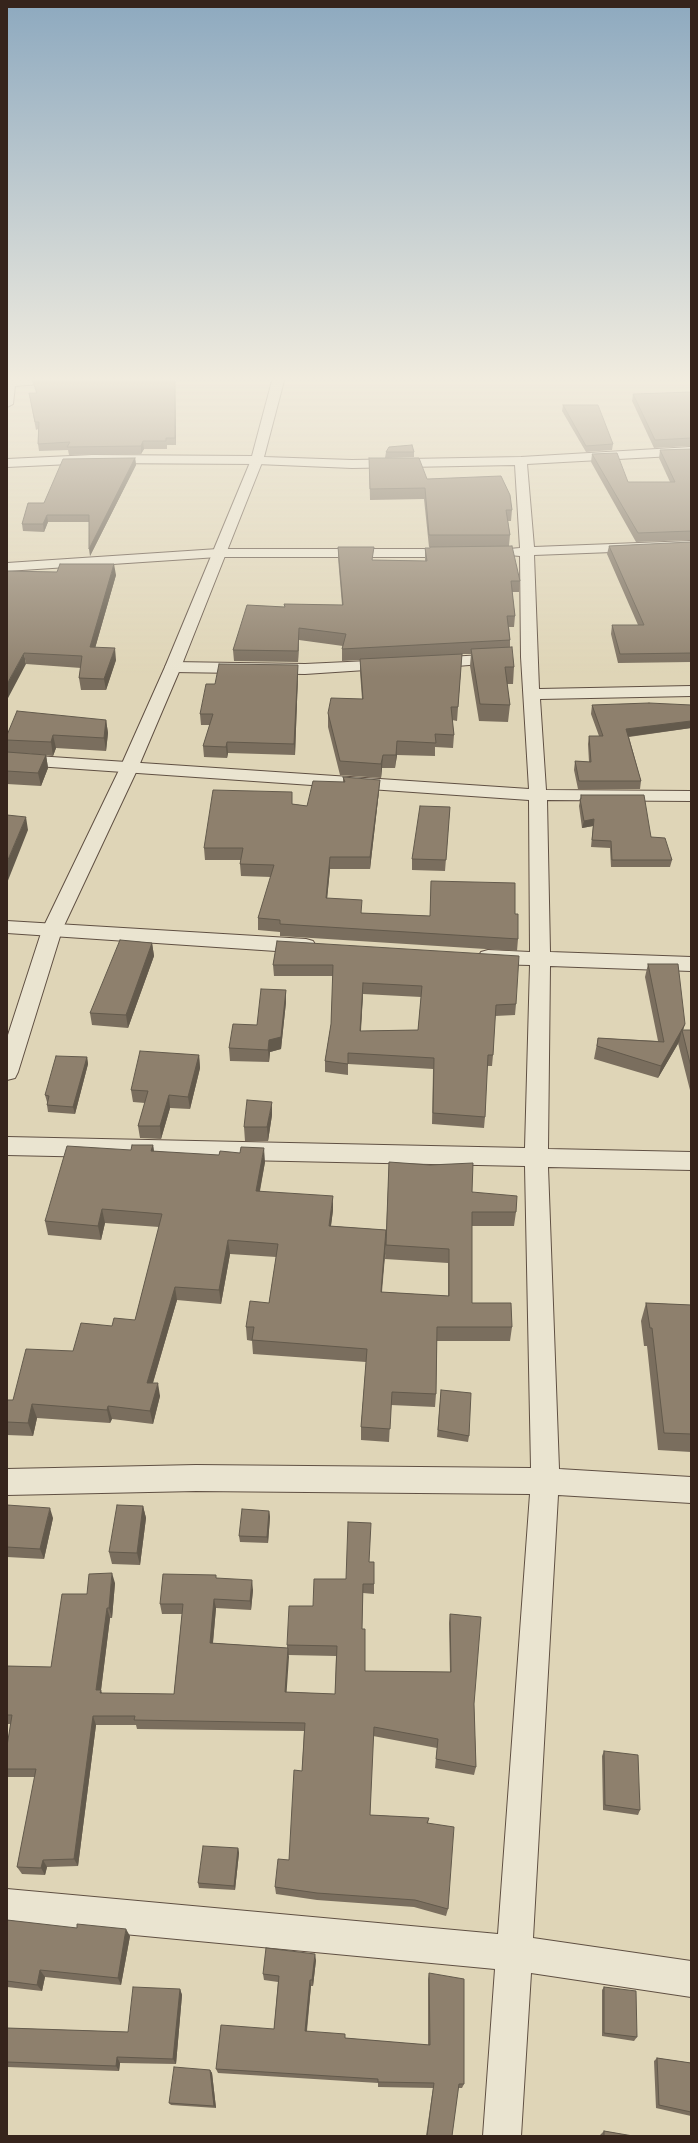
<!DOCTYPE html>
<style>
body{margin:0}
#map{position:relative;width:698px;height:2143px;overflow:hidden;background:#dfd5b7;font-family:"Old Standard TT",serif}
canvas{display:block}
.frame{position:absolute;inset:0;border:8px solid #36241c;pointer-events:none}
</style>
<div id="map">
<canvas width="698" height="2143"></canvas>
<div class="frame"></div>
</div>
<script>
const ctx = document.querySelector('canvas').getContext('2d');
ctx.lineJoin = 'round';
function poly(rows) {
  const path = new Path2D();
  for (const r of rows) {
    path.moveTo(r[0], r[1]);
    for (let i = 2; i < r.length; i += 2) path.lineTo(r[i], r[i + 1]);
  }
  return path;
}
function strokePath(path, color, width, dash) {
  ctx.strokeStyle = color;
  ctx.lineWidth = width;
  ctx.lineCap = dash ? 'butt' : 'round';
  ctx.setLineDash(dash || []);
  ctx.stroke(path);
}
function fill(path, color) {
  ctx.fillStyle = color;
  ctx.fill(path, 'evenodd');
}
const minor = poly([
 [7,377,17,377,16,379,97,377,92,380,15,386,13,404,7,407,7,377],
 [273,377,285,377,264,457,352,460,521,457,691,447,691,455,527,464,534,547,691,541,691,549,534,555,539,689,691,686,691,696,540,699,546,790,691,791,691,801,547,800,550,952,691,957,691,971,550,966,548,1149,691,1152,691,1170,548,1167,559,1469,691,1477,691,1503,558,1495,533,1938,691,1961,691,1997,531,1973,521,2136,483,2136,495,1969,7,1923,7,1889,498,1934,530,1494,196,1491,7,1495,7,1469,196,1465,531,1468,525,1166,7,1155,7,1137,525,1148,530,965,488,964,481,962,478,957,481,952,488,950,530,952,529,800,7,764,7,754,529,789,521,657,520,556,509,555,507,552,509,549,520,548,515,465,352,468,257,464,92,463,7,467,7,459,92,455,252,456,273,377],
 [218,549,455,549,462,553,455,557,218,557,7,571,7,563,218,549],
 [500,654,506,656,508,659,506,662,432,668,426,666,424,663,426,660,432,658,500,654],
 [390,660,396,662,398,665,396,668,305,674,173,672,167,670,165,667,167,664,173,662,305,664,390,660],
 [7,921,306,939,313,941,316,946,313,951,306,953,7,933,7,921]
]);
const tertiary = poly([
 [257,456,263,460,181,667,138,768,62,930,18,1072,15,1078,7,1080,7,1038,42,930,120,768,165,667,251,460,257,456]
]);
const wall = poly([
 [175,377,176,445,167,445,167,449,144,449,141,454,69,455,68,450,39,451,38,444,38,429,36,430,29,393,36,393,32,379],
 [691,392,691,446,654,448,632,401,633,394],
 [563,405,613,444,612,450,586,452,562,411],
 [691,449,691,540,636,542,591,462,592,454,628,482,670,482,659,458,660,450],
 [386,452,414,452,414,457,385,458],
 [135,458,136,465,90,556,89,522,48,522,44,532,23,531,22,524,44,503],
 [369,458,427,479,512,510,511,521,508,521,510,535,509,546,520,581,519,592,512,592,515,616,514,627,509,627,510,640,510,647,514,667,513,684,507,684,510,705,508,722,479,721,470,666,471,654,462,654,457,721,452,720,454,735,453,748,435,747,435,756,397,755,395,768,382,768,381,778,340,775,328,727,328,713,362,699,360,672,360,660,342,661,342,649,343,646,299,640,298,662,234,661,233,650,285,607,342,605,338,558,338,547,373,560,425,561,425,548,430,548,430,547,429,547,424,499,370,500],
 [691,542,691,662,618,663,611,634,612,625,638,625,607,554,609,546],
 [7,571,116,575,95,648,116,660,106,690,81,690,79,678,81,668,26,664],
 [298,675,295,755,228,753,227,758,204,757,203,746,210,725,201,725,200,714,215,684],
 [592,705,691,705,691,728,629,737,641,781,640,789,578,789,574,770,575,761,589,762,588,744,589,736,599,736,591,714],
 [106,720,108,733,106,751,56,748,53,756,19,753,46,755,48,768,41,786,7,784,7,752,8,753,7,748,7,735],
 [343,777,379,791,370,869,330,869,327,898,362,913,430,916,431,881,515,914,518,939,517,951,280,936,280,932,258,930,258,918,271,877,241,876,240,864,241,860,205,860,204,848,293,804,307,806,343,782],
 [581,795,651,837,672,860,670,867,611,867,610,848,591,847,593,826,582,828,579,806],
 [450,807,445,871,412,870,412,859],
 [277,941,516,1004,515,1015,495,1016,493,1055,492,1066,487,1066,485,1117,484,1128,432,1124,433,1069,348,1064,348,1075,325,1072,325,1061,331,1024,333,976,274,976,273,965],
 [363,994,421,997,418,1030,361,1031],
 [152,943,154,956,128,1028,92,1025,90,1013],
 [648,964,685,1024,683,1030,691,1030,691,1094,678,1043,679,1042,658,1078,594,1059,598,1038,658,1041,645,977],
 [286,1002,281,1049,270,1052,269,1062,230,1061,229,1048],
 [199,1055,200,1068,190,1109,170,1108,161,1139,140,1138,138,1126,145,1103,133,1102,131,1090],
 [87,1057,88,1064,75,1114,48,1112,47,1105,47,1102,45,1095],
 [272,1115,268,1141,245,1141,244,1127],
 [153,1145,154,1151,265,1162,260,1191,333,1210,331,1226,386,1230,386,1244,382,1292,448,1296,448,1263,385,1259,389,1162,472,1192,516,1212,514,1226,472,1226,472,1303,512,1327,510,1341,437,1341,436,1394,435,1407,391,1405,389,1442,361,1440,361,1427,366,1362,253,1354,252,1341,247,1340,246,1327,269,1303,276,1257,230,1254,221,1304,177,1300,153,1383,160,1396,153,1424,112,1419,110,1423,37,1418,33,1436,7,1435,7,1400,13,1400,73,1351,112,1326,135,1320,159,1227,105,1223,101,1240,48,1235,45,1221,131,1150],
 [646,1303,691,1305,691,1452,658,1450,647,1346,644,1346,641,1321],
 [441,1390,469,1436,468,1442,437,1437],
 [7,1505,53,1518,44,1559,7,1557],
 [143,1506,146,1518,140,1565,112,1564,109,1552],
 [269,1511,270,1517,268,1543,240,1542,239,1536],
 [370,1562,374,1584,374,1594,363,1593,362,1629,365,1671,450,1672,449,1623,450,1614,474,1704,476,1767,474,1775,435,1768,437,1748,373,1736,370,1815,429,1818,428,1823,448,1909,446,1916,414,1907,317,1900,276,1894,275,1887,289,1860,302,1771,304,1731,137,1729,136,1725,96,1725,78,1866,47,1867,45,1875,22,1874,17,1867,35,1777,8,1777,7,1776,7,1746,11,1724,7,1724,7,1666,51,1667,87,1594,115,1583,112,1618,110,1618,101,1690,101,1693,174,1694,182,1614,162,1614,160,1604,217,1578,253,1590,251,1610,216,1608,213,1643,287,1648,287,1645,313,1606,346,1579],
 [288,1655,336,1656,335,1694,286,1692],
 [604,1751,640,1810,638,1815,603,1810,602,1756],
 [238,1848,239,1853,235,1890,199,1888,198,1883],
 [7,1920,130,1936,121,1985,45,1977,42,1991,7,1987],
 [316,1960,313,1986,311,1986,307,2031,345,2038,428,2045,428,1979,429,1973,464,2084,462,2088,458,2088,452,2136,426,2136,433,2088,378,2087,378,2083,218,2073,216,2069,274,2029,278,1982,264,1980,263,1974],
 [604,1987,637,2037,634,2041,602,2036,602,1990],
 [180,1989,182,1995,176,2064,120,2063,119,2071,7,2067,7,2028,128,2032],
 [657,2058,691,2063,691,2116,656,2108,654,2061],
 [210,2070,212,2073,216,2108,171,2105,169,2103],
 [604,2131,633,2136,599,2136]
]);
const shadedWall = poly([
 [175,377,176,445,175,438],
 [143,441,144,449,141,454,141,446],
 [135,458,136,465,90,556,89,549],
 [47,515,48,522,44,532,43,524],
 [114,564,116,575,92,659,90,647],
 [299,628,299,640,298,662,298,651],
 [115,648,116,660,106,690,104,679],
 [24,653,26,664,7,700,7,684],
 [298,665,298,675,295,755,294,744],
 [106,720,108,733,106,751,104,738],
 [691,721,691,728,625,737,626,729],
 [53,735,56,748,53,756,51,742],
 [397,741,397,755,395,768,396,755],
 [227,742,228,753,227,758,226,747],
 [46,755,48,768,41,786,38,773],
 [383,755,382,768,381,778,381,764],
 [380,780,379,791,370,869,370,857],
 [26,817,28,830,7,883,7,862],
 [594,819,593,826,582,828,584,821],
 [330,857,330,869,326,910,326,898],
 [152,943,154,956,128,1028,126,1015],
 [363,983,363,994,360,1042,360,1031],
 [286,990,286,1002,281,1049,270,1052,269,1062,268,1050,269,1040],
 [685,1024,682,1033,682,1030,679,1042,658,1078,661,1066],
 [199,1055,200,1068,190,1109,188,1097],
 [87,1057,88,1064,75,1114,73,1107],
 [169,1095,170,1108,161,1139,160,1126],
 [272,1102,272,1115,268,1141,267,1127],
 [153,1145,155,1160,151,1151],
 [264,1148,265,1162,257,1205,256,1191],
 [333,1196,333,1210,329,1240,329,1226],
 [102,1209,105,1223,101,1240,98,1226],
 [386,1230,386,1244,380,1306,381,1292],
 [228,1240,230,1254,221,1304,219,1290],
 [175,1287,177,1300,149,1396,147,1383],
 [158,1383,160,1396,153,1424,150,1411],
 [32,1404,37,1418,33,1436,28,1423],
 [108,1406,112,1419,110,1423,107,1410],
 [143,1506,146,1518,140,1565,137,1553],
 [50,1508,53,1518,44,1559,40,1549],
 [269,1511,270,1517,268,1543,267,1537],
 [112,1573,115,1583,112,1618,109,1608],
 [252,1580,253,1590,251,1610,250,1601],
 [214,1599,216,1608,212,1652,210,1643],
 [107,1608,110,1618,101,1690,104,1699,96,1690],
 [288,1648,289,1657,286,1701,285,1692],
 [93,1716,96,1725,78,1866,74,1859],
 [238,1848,239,1853,235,1890,234,1886],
 [43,1860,47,1867,45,1875,41,1868],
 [126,1929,130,1936,121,1985,118,1978],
 [315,1954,316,1960,313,1986,312,1980],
 [40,1970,45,1977,42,1991,37,1985],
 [310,1980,311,1986,306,2036,305,2031],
 [180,1989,182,1995,176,2064,173,2059],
 [117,2057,120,2063,119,2071,116,2066],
 [210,2070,212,2073,216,2108,214,2106]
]);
const building = poly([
 [54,377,175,377,175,438,166,438,166,441,143,441,141,446,67,447,70,442,38,444,39,422,35,422,29,393,37,393,32,379,54,377],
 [691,392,691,438,655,440,633,394,691,392],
 [563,405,598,405,613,444,586,446,563,405],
 [412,445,414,452,386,452,389,447,412,445],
 [691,449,691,531,638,533,592,454,617,453,628,482,675,482,660,450,691,449],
 [135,458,89,549,89,515,47,515,43,524,22,524,28,503,44,503,63,459,135,458],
 [369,458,419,458,427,479,501,476,510,495,512,510,506,510,510,535,429,535,425,488,370,489,369,458],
 [691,542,691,653,620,654,612,625,644,625,609,546,691,542],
 [512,546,520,581,511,581,515,616,507,616,510,640,342,649,346,634,299,628,298,651,233,650,247,605,285,607,284,604,343,605,338,547,374,547,372,560,427,561,425,548,430,548,430,547,512,546],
 [60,564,114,564,90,647,115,648,104,679,79,678,82,656,24,653,7,684,7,571,57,572,60,564],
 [512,647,514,667,505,667,510,705,480,704,471,649,512,647],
 [462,654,458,707,451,707,454,735,435,734,436,743,397,741,396,755,383,755,381,764,340,761,328,713,331,698,363,699,360,659,462,654],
 [219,664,298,665,294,744,227,742,226,747,203,746,213,714,200,714,206,684,215,684,219,664],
 [649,703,691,705,691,721,626,729,641,781,579,781,575,761,591,762,589,736,603,736,592,705,649,703],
 [17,711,106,720,104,738,53,735,51,742,7,740,7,735,17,711],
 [7,752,46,755,38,773,7,771,7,752],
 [343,777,380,780,370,857,330,857,326,898,362,900,361,913,430,916,431,881,515,883,515,914,518,914,518,939,280,924,280,920,258,918,274,865,240,864,243,848,204,848,213,790,292,792,292,804,307,806,313,781,345,782,343,777],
 [581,795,644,795,651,837,665,838,672,860,612,860,611,841,592,840,594,819,584,821,580,799,581,799,581,795],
 [420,806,450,807,446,860,412,859,420,806],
 [7,815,26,817,7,862,7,815],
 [120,940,152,943,126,1015,90,1013,120,940],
 [277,941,519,956,516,1004,496,1005,493,1055,488,1055,485,1117,433,1113,434,1058,348,1053,348,1064,325,1061,331,1024,333,965,273,965,277,941],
 [363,983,422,986,418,1030,360,1031,363,983],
 [648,964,678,964,685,1024,661,1066,597,1046,598,1038,664,1042,648,964],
 [261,989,286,990,281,1037,269,1040,268,1050,229,1048,233,1024,257,1025,261,989],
 [682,1030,691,1030,691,1067,682,1030],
 [140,1051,199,1055,188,1097,169,1095,160,1126,138,1126,148,1091,131,1090,140,1051],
 [56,1056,87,1057,73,1107,47,1105,49,1096,45,1095,56,1056],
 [247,1100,272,1102,267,1127,244,1127,247,1100],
 [132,1145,153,1145,151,1151,219,1155,220,1151,240,1153,241,1147,264,1148,256,1191,333,1196,329,1226,386,1230,381,1292,449,1296,449,1249,386,1245,389,1162,430,1165,473,1163,472,1192,517,1196,516,1212,472,1212,472,1303,511,1303,512,1327,437,1327,436,1394,392,1392,390,1429,361,1427,367,1349,252,1340,254,1327,246,1327,250,1301,269,1303,278,1244,228,1240,219,1290,175,1287,147,1383,158,1383,150,1411,108,1406,107,1410,32,1404,28,1423,7,1422,7,1400,13,1400,26,1349,73,1351,81,1323,112,1326,114,1318,135,1320,162,1214,102,1209,98,1226,45,1221,67,1146,131,1150,132,1145],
 [646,1303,691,1305,691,1434,664,1433,652,1328,650,1328,646,1303],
 [441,1390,471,1393,469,1436,438,1430,441,1390],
 [7,1505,50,1508,40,1549,7,1547,7,1505],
 [117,1505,143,1506,137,1553,109,1552,117,1505],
 [242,1509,269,1511,267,1537,239,1536,242,1509],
 [348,1522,371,1523,369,1562,374,1562,374,1584,363,1584,362,1629,365,1629,365,1671,451,1672,450,1614,481,1617,474,1704,476,1767,436,1759,438,1739,374,1727,370,1815,429,1818,427,1823,454,1827,448,1909,415,1900,317,1893,275,1887,278,1859,289,1860,294,1770,302,1771,305,1723,134,1720,135,1716,93,1716,74,1859,43,1860,41,1868,17,1867,36,1769,7,1769,7,1746,12,1715,7,1715,7,1666,51,1667,62,1594,87,1594,89,1574,112,1573,109,1608,107,1608,96,1690,101,1690,100,1693,174,1694,183,1604,160,1604,163,1574,216,1575,216,1578,252,1580,250,1601,214,1599,210,1643,288,1648,285,1692,335,1694,337,1646,287,1645,289,1606,313,1606,314,1579,346,1579,348,1522],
 [604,1751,638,1755,640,1810,605,1805,604,1751],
 [203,1846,238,1848,234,1886,198,1883,203,1846],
 [7,1920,77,1928,77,1924,126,1929,118,1978,40,1970,37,1985,7,1981,7,1920],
 [266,1948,315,1954,312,1980,310,1980,305,2031,345,2034,345,2038,430,2045,429,1973,464,1979,464,2084,459,2084,452,2136,427,2136,434,2083,378,2082,378,2079,216,2069,221,2025,274,2029,279,1976,263,1974,266,1948],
 [133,1987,180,1989,173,2059,117,2057,116,2066,7,2062,7,2028,128,2032,133,1987],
 [604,1987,636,1991,637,2037,604,2033,604,1987],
 [657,2058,691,2063,691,2112,659,2105,657,2058],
 [174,2067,210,2070,214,2106,169,2103,174,2067],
 [604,2131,633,2136,604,2136,604,2131]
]);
strokePath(minor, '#605043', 2);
strokePath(tertiary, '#605043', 2);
fill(minor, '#eae4d0');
fill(tertiary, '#eae4d0');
fill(wall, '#7a6e5e');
fill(shadedWall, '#635a4c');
fill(building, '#8e806d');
strokePath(building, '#635a4c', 1);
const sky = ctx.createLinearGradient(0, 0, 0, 677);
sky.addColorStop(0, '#8da9bf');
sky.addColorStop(0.56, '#f1ecdf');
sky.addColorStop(1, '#f1ecdf00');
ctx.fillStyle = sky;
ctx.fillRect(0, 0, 698, 677);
</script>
